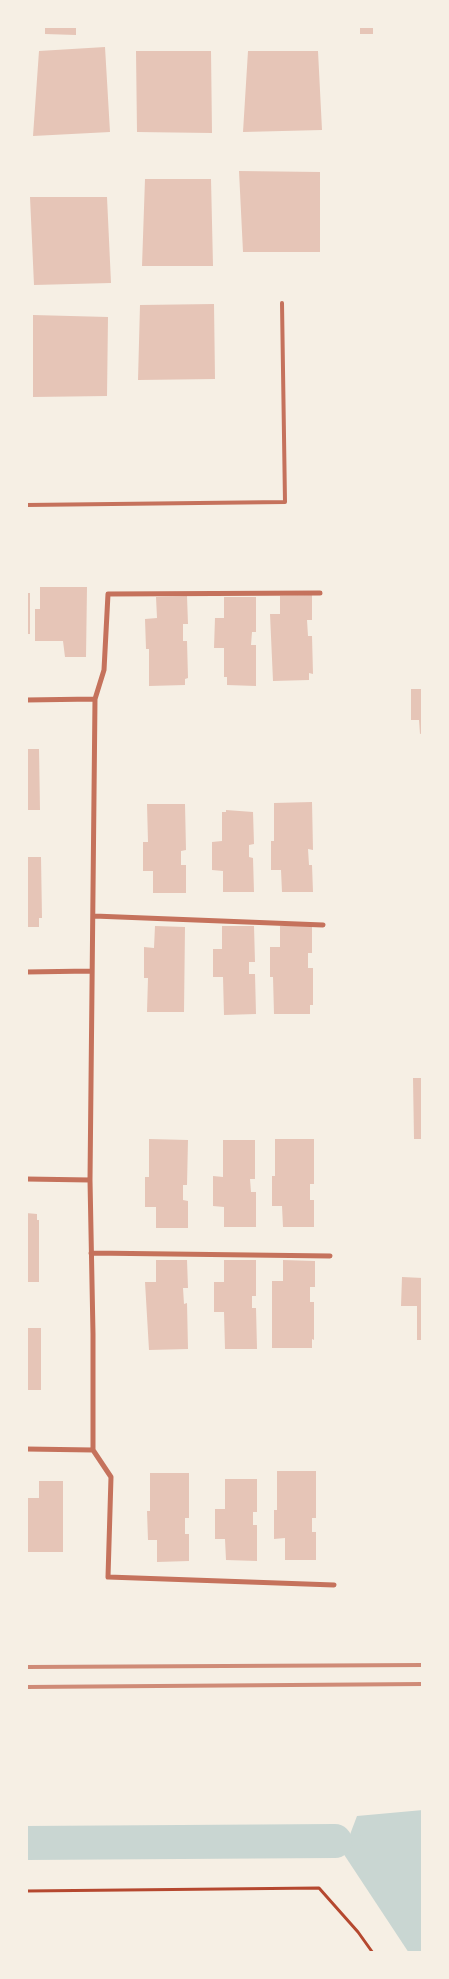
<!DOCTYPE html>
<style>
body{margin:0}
#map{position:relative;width:449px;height:1979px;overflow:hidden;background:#f6efe4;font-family:"PT Serif",serif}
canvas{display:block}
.frame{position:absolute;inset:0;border:28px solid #f6efe4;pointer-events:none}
</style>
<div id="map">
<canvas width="449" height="1979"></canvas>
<div class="frame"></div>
</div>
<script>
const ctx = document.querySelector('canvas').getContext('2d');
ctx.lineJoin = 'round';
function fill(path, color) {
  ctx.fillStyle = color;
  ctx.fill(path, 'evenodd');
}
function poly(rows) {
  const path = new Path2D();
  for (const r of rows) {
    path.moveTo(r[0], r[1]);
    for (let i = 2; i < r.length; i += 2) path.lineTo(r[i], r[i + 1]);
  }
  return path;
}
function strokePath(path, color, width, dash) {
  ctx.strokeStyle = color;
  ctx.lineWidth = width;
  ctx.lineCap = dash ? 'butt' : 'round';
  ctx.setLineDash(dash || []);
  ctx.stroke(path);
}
const water = poly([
 [423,1810,423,1953,409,1953,343,1853,357,1816]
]);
const stream = poly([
 [335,1841,362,1840]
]);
const canal = poly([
 [26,1843,335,1841]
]);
const building = poly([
 [45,26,76,26,76,35,45,34],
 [360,26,373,26,373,34,360,34],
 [105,47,110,132,33,136,39,51],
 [136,51,211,51,212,133,137,132],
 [248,51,318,51,322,130,243,132],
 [239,171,320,172,320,252,243,252],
 [145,179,211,179,213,266,142,266],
 [30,197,107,197,111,283,34,285],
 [214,304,215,379,138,380,140,305],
 [33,315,108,317,107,396,33,397],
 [40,587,87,587,86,657,65,657,63,641,35,641,35,609,40,609],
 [26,593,30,593,30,634,26,634],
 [312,595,312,620,307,620,308,636,312,636,313,674,309,673,309,680,273,681,270,614,280,614,280,596],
 [187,596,188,624,183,624,183,641,187,641,188,678,185,679,185,685,149,686,149,649,146,649,145,619,157,618,156,597],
 [224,597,256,597,256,632,252,632,251,645,256,645,256,686,227,685,227,677,224,677,224,648,214,648,215,618,224,618],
 [411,689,423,689,423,733,420,734,419,720,411,720],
 [26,749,39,749,40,810,26,810],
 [312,802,313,850,308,849,309,865,312,865,313,892,282,892,281,870,271,870,271,841,274,841,274,803],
 [147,804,185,804,186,850,181,851,181,865,186,865,186,893,153,893,153,871,143,871,143,842,148,842],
 [226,810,253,812,254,844,249,845,249,857,253,858,254,892,223,892,223,871,212,870,212,842,222,841,222,812,226,812],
 [26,857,41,857,42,918,39,918,39,927,26,927],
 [155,926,185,927,184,1012,147,1012,148,978,144,978,144,947,154,948],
 [222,926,254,926,255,962,249,962,249,974,255,974,256,1014,224,1015,223,977,213,977,213,949,222,949],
 [280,926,312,926,312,953,308,953,308,968,313,968,313,1005,310,1005,310,1014,274,1014,273,977,270,977,270,947,280,947],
 [413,1078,423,1078,423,1139,414,1139],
 [149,1139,188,1140,187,1185,183,1185,183,1200,188,1201,188,1228,156,1228,156,1207,145,1207,145,1177,149,1177],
 [275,1139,314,1139,314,1184,310,1184,310,1200,314,1200,314,1227,283,1227,282,1206,272,1206,272,1176,275,1176],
 [223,1140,255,1140,255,1179,250,1179,251,1192,256,1192,256,1227,224,1227,224,1207,213,1206,213,1176,223,1177],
 [26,1213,37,1214,37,1220,39,1220,39,1282,26,1282],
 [156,1260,187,1260,188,1288,183,1288,184,1304,187,1303,188,1349,149,1350,145,1282,156,1282],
 [224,1260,256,1260,256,1296,252,1296,252,1308,256,1308,257,1349,225,1349,224,1312,214,1312,214,1282,224,1282],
 [283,1260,315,1261,315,1287,310,1287,310,1302,314,1302,314,1340,312,1339,312,1348,272,1348,272,1281,283,1281],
 [402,1277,423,1278,423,1340,417,1340,417,1306,401,1306],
 [26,1328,41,1328,41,1390,26,1390],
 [277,1471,316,1471,316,1518,312,1518,312,1532,316,1532,316,1560,285,1560,285,1538,274,1539,274,1510,277,1510],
 [150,1473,189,1473,189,1518,185,1518,185,1534,189,1534,189,1561,157,1562,157,1540,148,1540,147,1511,150,1511],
 [225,1479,257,1479,257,1512,253,1512,253,1525,257,1525,257,1561,226,1560,225,1539,215,1539,215,1509,225,1509],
 [39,1481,63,1481,63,1552,26,1552,26,1498,39,1498]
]);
const path = poly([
 [26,1891,319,1888,358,1932,373,1953]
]);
const service = poly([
 [26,505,285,502,282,303]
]);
const minor = poly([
 [26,700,95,699],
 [94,916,323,925],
 [26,972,91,971],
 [26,1179,90,1180],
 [91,1253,330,1256],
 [26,1449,93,1450],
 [93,1450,93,1334,90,1180,95,699,104,670,108,594,320,593],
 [93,1450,111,1477,108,1577,334,1585]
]);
const rail = poly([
 [26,1667,423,1665],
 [26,1687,423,1684]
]);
fill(water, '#c9d6d2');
strokePath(stream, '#c9d6d2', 10);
strokePath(canal, '#c9d6d2', 34);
fill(building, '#e6c5b7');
strokePath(path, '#b5482f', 3);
strokePath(service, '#c5725c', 4);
strokePath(minor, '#c5725c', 5);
strokePath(rail, '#cf8b77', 4);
</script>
